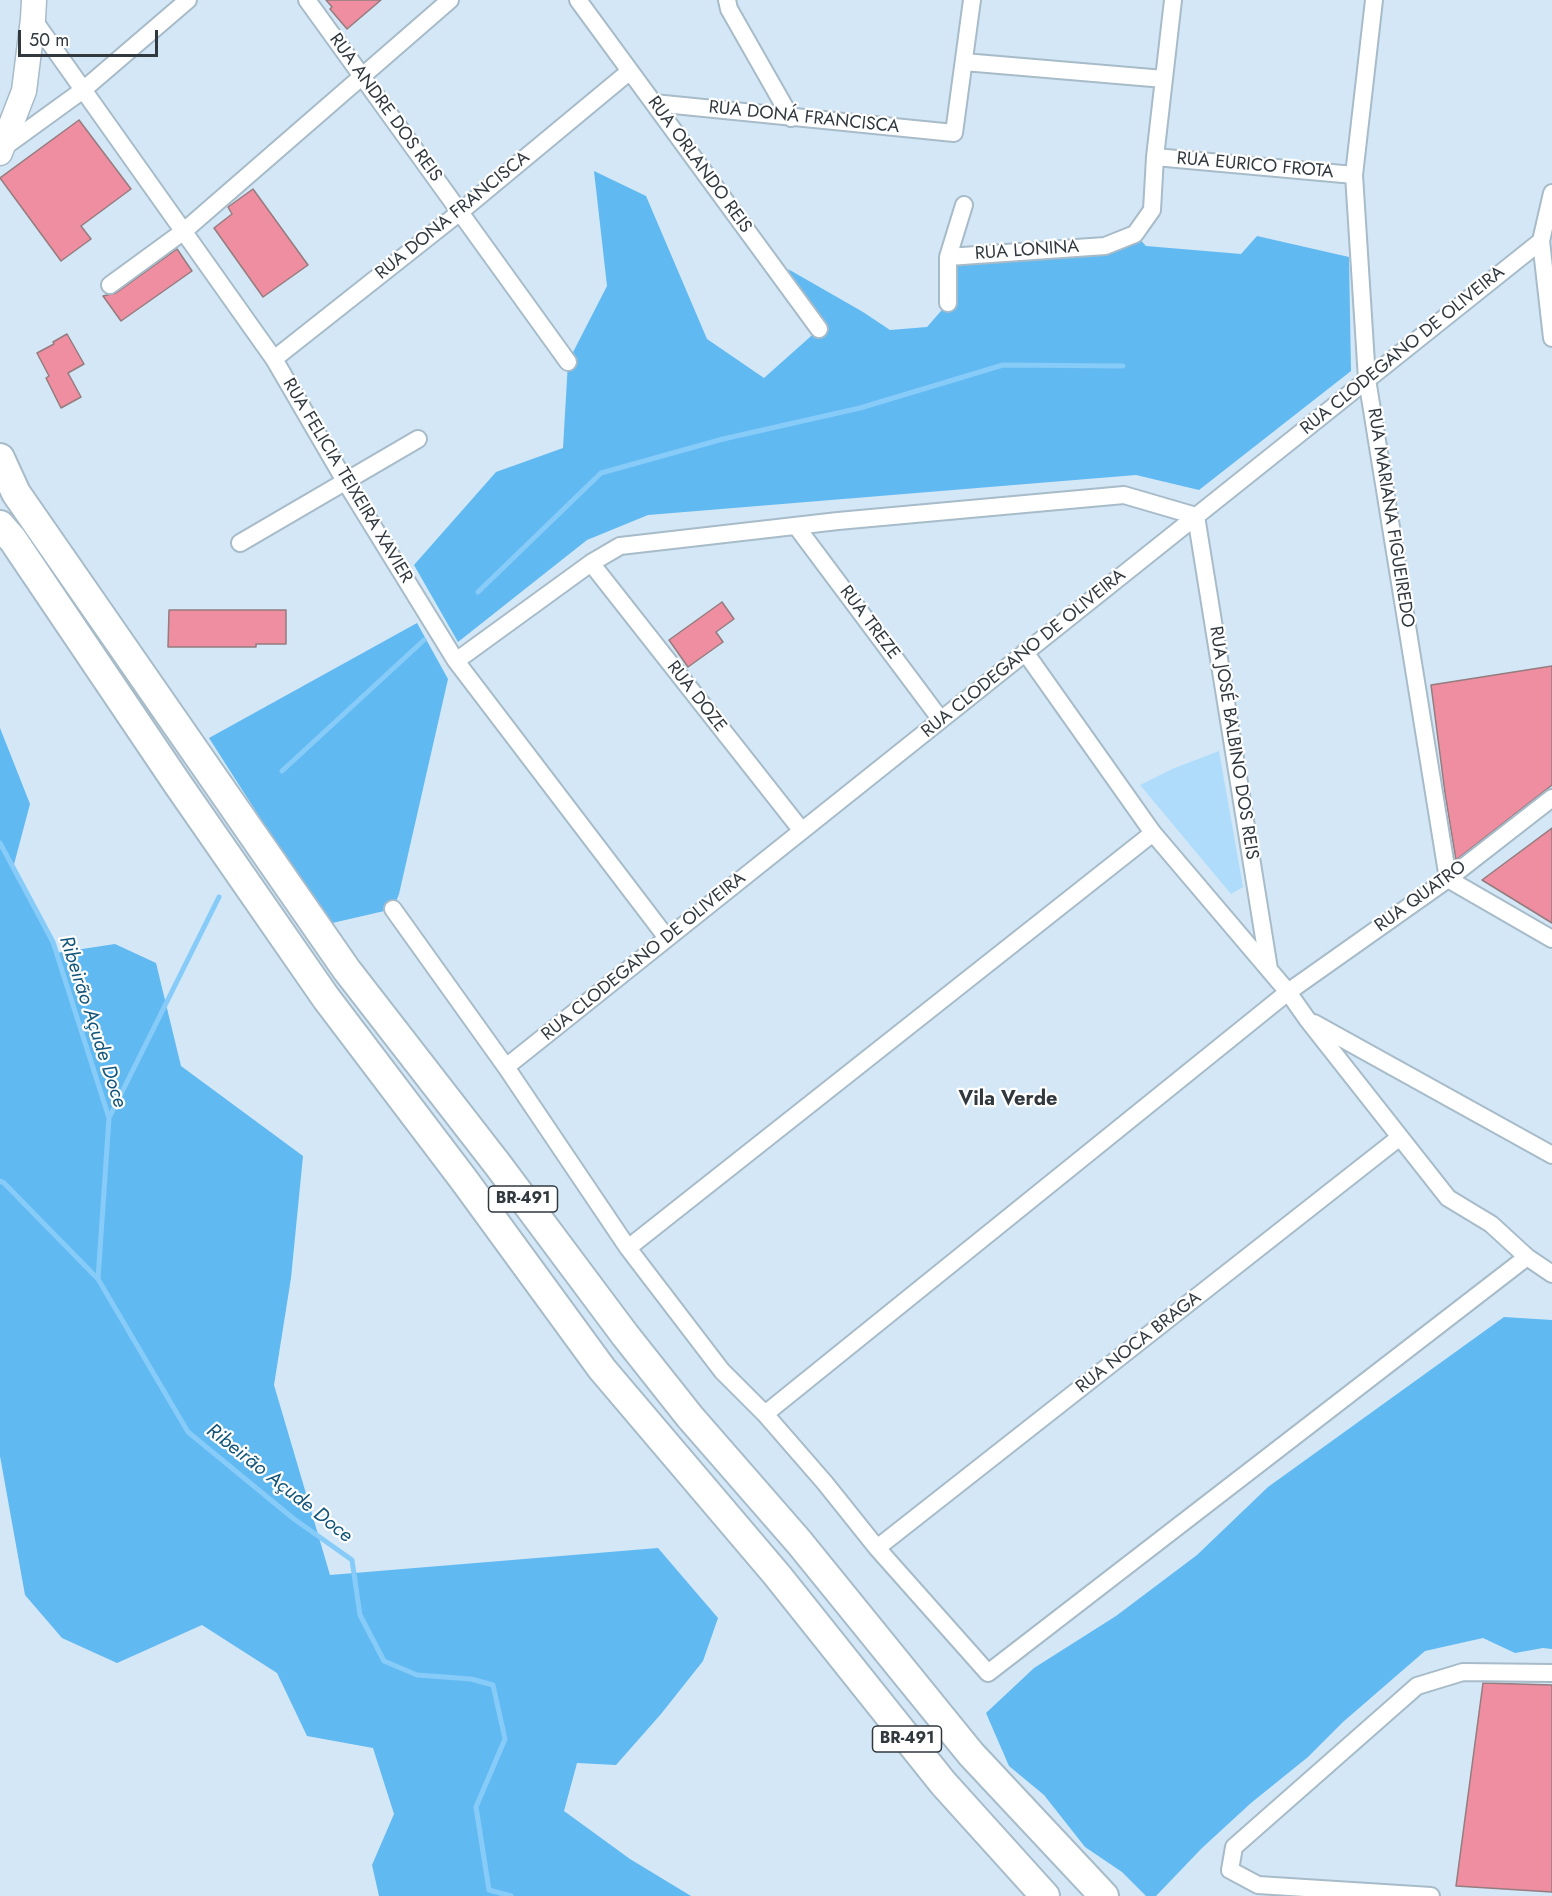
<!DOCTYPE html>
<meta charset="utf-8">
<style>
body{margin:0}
#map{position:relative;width:1552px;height:1896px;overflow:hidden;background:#d3e7f6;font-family:Jost,sans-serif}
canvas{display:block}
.scale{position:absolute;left:18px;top:30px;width:140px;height:27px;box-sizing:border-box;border:3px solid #31393f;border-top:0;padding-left:8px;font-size:18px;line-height:21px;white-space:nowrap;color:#31393f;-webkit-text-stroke:4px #fff;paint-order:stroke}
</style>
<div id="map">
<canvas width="1552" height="1896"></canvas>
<div class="scale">50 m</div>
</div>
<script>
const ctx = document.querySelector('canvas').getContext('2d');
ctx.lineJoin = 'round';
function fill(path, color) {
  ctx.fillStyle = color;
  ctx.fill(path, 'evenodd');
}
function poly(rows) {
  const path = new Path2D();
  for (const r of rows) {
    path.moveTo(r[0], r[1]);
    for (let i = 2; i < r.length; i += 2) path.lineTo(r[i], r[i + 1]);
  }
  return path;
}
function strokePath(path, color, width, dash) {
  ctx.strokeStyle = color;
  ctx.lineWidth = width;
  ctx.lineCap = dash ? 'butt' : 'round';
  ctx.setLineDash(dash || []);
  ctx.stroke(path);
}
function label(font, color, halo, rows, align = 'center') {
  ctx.font = font + ' Jost,sans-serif';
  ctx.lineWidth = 4.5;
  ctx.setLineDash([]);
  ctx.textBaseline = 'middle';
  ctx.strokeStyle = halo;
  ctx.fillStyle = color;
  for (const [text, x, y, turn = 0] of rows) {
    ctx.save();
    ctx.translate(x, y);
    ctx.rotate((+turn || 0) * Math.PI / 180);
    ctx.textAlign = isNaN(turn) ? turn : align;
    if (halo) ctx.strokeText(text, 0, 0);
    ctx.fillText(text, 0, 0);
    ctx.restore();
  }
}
const green = poly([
 [1219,751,1243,887,1231,894,1140,785,1172,769]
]);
const forest = poly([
 [594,171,646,196,707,339,764,378,819,329,788,269,863,312,890,330,927,327,948,303,948,257,1105,246,1135,234,1146,246,1241,254,1257,236,1349,257,1351,371,1199,490,1136,475,648,515,587,540,458,642,414,565,496,472,563,448,568,362,607,286],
 [417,623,448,679,399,894,393,909,328,924,209,738],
 [0,728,30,804,13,868,56,953,115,944,156,963,181,1066,303,1156,291,1278,274,1385,330,1575,658,1548,718,1618,703,1661,661,1714,616,1765,577,1763,564,1811,630,1859,691,1896,379,1896,372,1865,394,1814,373,1748,307,1736,277,1673,202,1625,117,1663,62,1638,25,1595,0,1456],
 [1504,1317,1552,1320,1552,1649,1543,1648,1515,1653,1483,1638,1425,1651,1343,1722,1308,1757,1251,1803,1202,1848,1156,1896,1146,1896,1122,1872,1085,1847,1044,1795,1009,1766,986,1713,1034,1668,1116,1616,1197,1555,1268,1487]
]);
const stream = poly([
 [478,592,601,473,723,439,860,408,1003,365,1123,366],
 [282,771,424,640],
 [0,843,53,942,109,1118,98,1279,188,1432,294,1519,352,1560,360,1615,384,1661,417,1675,471,1679,493,1685,505,1739,476,1807,489,1890,511,1896],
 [109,1118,219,897],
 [0,1181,4,1183,98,1279]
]);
const building = poly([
 [326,0,381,0,347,29,330,9,332,7,326,0],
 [79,120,131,189,81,226,91,239,61,261,0,178,79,120],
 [253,189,308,265,263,297,214,228,232,214,228,207,253,189],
 [177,249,192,271,121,321,103,296,116,293,177,249],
 [67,334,84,364,68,373,81,397,61,408,46,378,49,376,37,353,54,344,53,342,67,334],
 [722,602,734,619,716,632,723,642,688,667,669,640,722,602],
 [169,610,286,610,286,644,256,644,256,647,168,647,169,610],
 [1552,666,1552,785,1456,860,1445,793,1431,685,1552,666],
 [1552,828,1552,923,1482,880,1552,828],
 [1483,1683,1552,1685,1552,1892,1456,1886,1483,1683]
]);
const minor = poly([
 [307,0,568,362],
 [578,0,819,329],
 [727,0,729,9,791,118],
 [1374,0,1354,175,1367,379,1448,879,1552,939],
 [33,19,274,359,345,481,456,661,667,938],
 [964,62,1164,79],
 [654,103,954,133,972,0],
 [3,148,83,90,188,0],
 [1155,157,1354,175],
 [1552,193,1541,241,1552,338],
 [948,257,1105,246,1135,234,1152,210,1155,157,1173,0],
 [110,285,184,231,450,0],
 [948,303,948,257,964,205],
 [274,359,460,212,630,71],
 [796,526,941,720],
 [240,543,418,439],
 [591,563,802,831],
 [1025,652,1153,833,1288,992,1307,1019,1448,1198,1491,1224,1527,1257,1552,1274],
 [456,661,591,563,620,546,838,521,1124,495,1196,516,1269,969],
 [393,909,506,1067,628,1248,722,1371,765,1414,825,1483,877,1548,988,1673,1527,1257],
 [1314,1023,1552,1155],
 [506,1067,1541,241],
 [628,1248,1153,833],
 [765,1414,1288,992,1448,879,1552,798],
 [877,1548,1400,1137],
 [1431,1896,1258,1885,1230,1870,1234,1847,1417,1686,1463,1672,1552,1673]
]);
const secondary = poly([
 [0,153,24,91,33,19,34,0]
]);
const trunk = poly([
 [0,458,16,493,346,969,498,1165,625,1335,690,1417,799,1542,971,1754,1104,1896],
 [0,525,13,540,177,783,326,998,464,1180,602,1369,777,1575,943,1783,1045,1896]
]);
const shields = [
 [523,1199,69],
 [907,1739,69]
];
const shieldNames = [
 ["BR-491",523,1199],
 ["BR-491",907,1739]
];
const streetNames = [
 ["RUA ANDRE DOS REIS",385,108,54],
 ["RUA DONÁ FRANCISCA",804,118,6],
 ["RUA ORLANDO REIS",699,165,54],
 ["RUA EURICO FROTA",1255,166,5],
 ["RUA DONA FRANCISCA",453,216,-39],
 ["RUA LONINA",1027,251,-4],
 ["RUA CLODEGANO DE OLIVEIRA",1403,351,-39],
 ["RUA FELICIA TEIXEIRA XAVIER",347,481,59],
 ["RUA MARIANA FIGUEIREDO",1390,518,81],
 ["RUA TREZE",869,623,53],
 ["RUA CLODEGANO DE OLIVEIRA",1024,654,-39],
 ["RUA DOZE",696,697,52],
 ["RUA JOSÉ BALBINO DOS REIS",1233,743,81],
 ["RUA QUATRO",1421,897,-36],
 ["RUA CLODEGANO DE OLIVEIRA",644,957,-39],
 ["RUA NOCA BRAGA",1139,1343,-38]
];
const waterNames = [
 ["Ribeirão Açude Doce",92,1022,72],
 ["Ribeirão Açude Doce",279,1484,38]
];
const neighbourhoodNames = [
 ["Vila Verde",1008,1100]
];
fill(green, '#b0dcfb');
fill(forest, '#61b9f1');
strokePath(stream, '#87cbf8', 5);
fill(building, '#ee8ea0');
strokePath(building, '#947c7f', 1.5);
strokePath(minor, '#a7bbc9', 20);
strokePath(secondary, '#a7bbc9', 27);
strokePath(trunk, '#a7bbc9', 32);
strokePath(minor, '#fff', 16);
strokePath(secondary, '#fff', 24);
strokePath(trunk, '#fff', 28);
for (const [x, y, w] of shields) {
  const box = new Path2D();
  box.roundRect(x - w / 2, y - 13, w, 26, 4.5);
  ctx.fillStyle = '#fff';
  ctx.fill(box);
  strokePath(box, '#31393f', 1.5);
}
label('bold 16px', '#31393f', null, shieldNames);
label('18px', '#31393f', '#fff', streetNames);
label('italic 20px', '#12557a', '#fff', waterNames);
label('bold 20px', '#31393f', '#fff', neighbourhoodNames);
</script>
